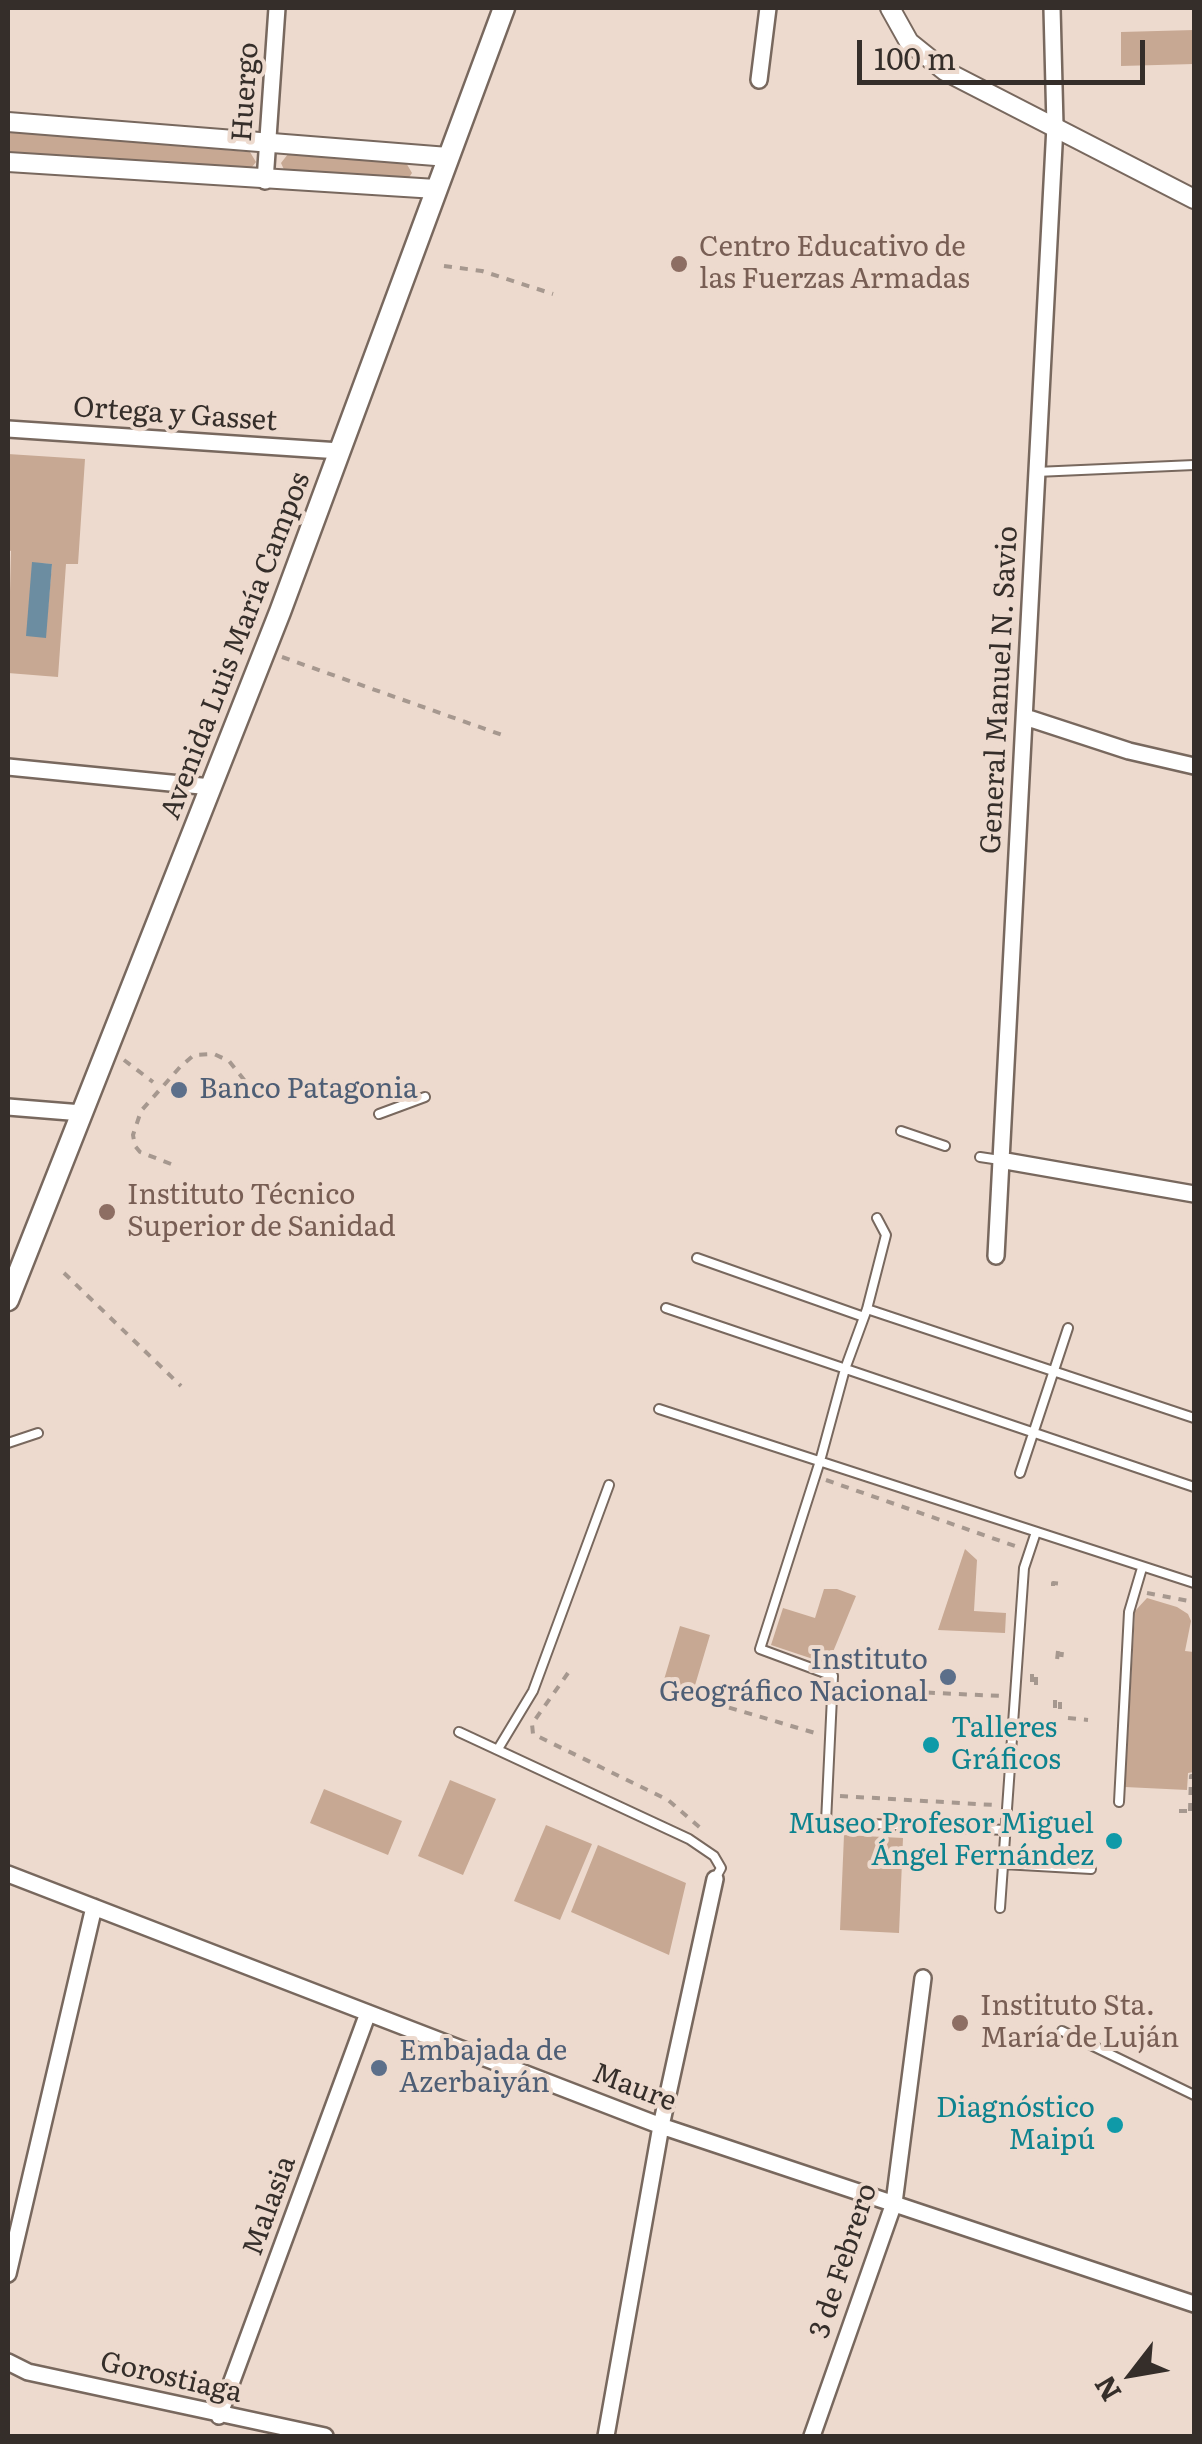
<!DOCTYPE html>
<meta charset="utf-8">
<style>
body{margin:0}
#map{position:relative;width:1202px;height:2444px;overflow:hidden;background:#eddace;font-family:Literata,serif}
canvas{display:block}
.frame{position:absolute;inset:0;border:10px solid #352e2a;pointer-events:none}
.north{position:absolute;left:1082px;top:2324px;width:100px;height:100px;-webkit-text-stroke:8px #eddace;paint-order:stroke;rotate:239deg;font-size:28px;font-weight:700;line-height:40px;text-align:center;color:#352e2a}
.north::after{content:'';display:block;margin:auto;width:35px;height:45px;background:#352e2a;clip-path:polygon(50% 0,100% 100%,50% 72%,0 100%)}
.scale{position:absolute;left:857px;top:40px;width:288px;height:45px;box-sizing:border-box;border:5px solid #352e2a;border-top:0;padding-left:12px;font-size:30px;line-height:35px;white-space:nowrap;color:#352e2a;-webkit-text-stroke:8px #eddace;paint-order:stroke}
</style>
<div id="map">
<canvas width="1202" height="2444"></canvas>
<div class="frame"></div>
<div class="north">N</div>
<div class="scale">100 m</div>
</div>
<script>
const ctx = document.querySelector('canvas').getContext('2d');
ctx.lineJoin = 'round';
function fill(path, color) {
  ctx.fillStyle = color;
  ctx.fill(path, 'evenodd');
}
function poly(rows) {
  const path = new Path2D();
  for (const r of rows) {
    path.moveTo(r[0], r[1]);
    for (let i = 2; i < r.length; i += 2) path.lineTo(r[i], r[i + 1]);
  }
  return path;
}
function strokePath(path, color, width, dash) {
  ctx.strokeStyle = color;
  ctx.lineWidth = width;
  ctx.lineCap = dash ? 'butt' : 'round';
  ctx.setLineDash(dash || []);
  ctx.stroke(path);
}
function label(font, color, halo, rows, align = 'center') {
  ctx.font = font + ' Literata,serif';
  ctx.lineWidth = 8;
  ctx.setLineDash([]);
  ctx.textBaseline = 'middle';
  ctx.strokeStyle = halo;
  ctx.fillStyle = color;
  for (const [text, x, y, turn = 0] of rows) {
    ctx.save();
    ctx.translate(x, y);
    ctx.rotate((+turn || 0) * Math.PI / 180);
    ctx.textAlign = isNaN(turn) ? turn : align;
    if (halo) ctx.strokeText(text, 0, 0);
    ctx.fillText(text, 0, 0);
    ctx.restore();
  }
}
const green = poly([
 [1194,30,1194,64,1121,66,1121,32],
 [8,132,250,152,256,162,248,172,8,153],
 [288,154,405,161,412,173,408,179,286,174,281,163],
 [8,454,85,459,78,564,66,564,58,677,8,673,11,551,8,550],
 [32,563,52,564,45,638],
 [965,1549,977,1560,974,1611,1006,1613,1005,1633,938,1630],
 [824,1589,837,1589,856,1596,828,1664,771,1645,783,1608,815,1618],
 [1147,1598,1177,1607,1188,1614,1191,1621,1185,1651,1194,1652,1194,1772,1188,1773,1187,1790,1125,1787,1135,1611],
 [680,1626,710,1635,693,1692,663,1683],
 [450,1780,496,1799,463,1875,418,1856],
 [324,1789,402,1821,388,1855,310,1823],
 [546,1825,592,1844,560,1920,514,1901],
 [844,1835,903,1838,899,1933,840,1930],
 [598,1845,686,1883,669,1955,571,1912]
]);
const water = poly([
 [32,562,52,564,46,638,26,636]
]);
const path = poly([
 [444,266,482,271,553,294],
 [282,657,505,736],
 [124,1060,153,1082],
 [171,1164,140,1152,135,1146,133,1135,141,1111,180,1067,194,1055,214,1054,229,1061,249,1086],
 [64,1273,181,1386],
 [826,1480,1015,1546,1014,1551],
 [1053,1586,1053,1583,1064,1584],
 [1147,1593,1194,1602],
 [1058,1651,1057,1660,1061,1660,1062,1652],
 [568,1673,532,1724,533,1734,668,1800,704,1831],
 [1032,1674,1032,1685,1036,1686,1036,1674],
 [847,1689,1002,1696],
 [683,1694,815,1733],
 [1055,1708,1055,1699,1060,1700,1060,1709],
 [1068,1718,1088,1720],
 [840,1796,994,1805],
 [1179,1811,1194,1811],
 [1190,1811,1191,1776,1194,1776]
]);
const service = poly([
 [1036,472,1194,465],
 [379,1114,425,1097],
 [901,1131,945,1146],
 [980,1157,1000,1160],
 [877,1218,886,1235,867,1309,845,1369,820,1461,760,1649,833,1676,826,1822,1006,1830],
 [697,1258,864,1317],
 [666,1308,1194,1487],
 [867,1309,1194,1418],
 [659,1409,1194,1583],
 [8,1443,38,1433],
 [1020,1473,1068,1328],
 [459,1732,689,1839,714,1856,721,1868,715,1879],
 [498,1749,533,1691,609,1485],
 [1119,1802,1129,1612,1142,1568],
 [1003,1864,1091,1869],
 [1000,1908,1024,1568,1036,1532],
 [1062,2031,1194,2095]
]);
const minor = poly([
 [759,80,768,8],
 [265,181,277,8],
 [8,429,340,451],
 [1025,717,1129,751,1194,766],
 [8,767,211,787],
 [8,1107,82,1113],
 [1000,1160,1194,1194],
 [996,1256,1055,126,1052,8],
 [8,1874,661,2126,1194,2304],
 [8,2274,94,1907],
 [8,2362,28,2372,325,2436],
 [219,2416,368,2013],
 [606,2436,661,2126,715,1879],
 [812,2436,894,2203,923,1978]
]);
const tertiary = poly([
 [890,8,909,42,945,71,1194,199],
 [8,122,448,157],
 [8,162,436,189]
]);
const secondary = poly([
 [8,1300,280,612,504,8]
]);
const markers = [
 [679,264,10,"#8d6e63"],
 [179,1090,10,"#5c6f8a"],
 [107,1212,10,"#8d6e63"],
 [948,1677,10,"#5c6f8a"],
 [931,1745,10,"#0f9aa8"],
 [1114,1841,10,"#0f9aa8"],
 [960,2023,10,"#8d6e63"],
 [379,2068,10,"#5c6f8a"],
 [1115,2125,10,"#0f9aa8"]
];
const streetNames = [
 ["Huergo",246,92,-86],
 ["Ortega y Gasset",175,415,4],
 ["Avenida Luis María Campos",236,646,-69],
 ["General Manuel N. Savio",1000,690,-87],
 ["Maure",634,2088,21],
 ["Malasia",270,2206,-70],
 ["3 de Febrero",844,2261,-72],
 ["Gorostiaga",171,2378,13]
];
const educationNames = [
 ["Centro Educativo de",699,248],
 ["las Fuerzas Armadas",699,280],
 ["Instituto Técnico",127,1196],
 ["Superior de Sanidad",127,1228],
 ["Instituto Sta.",980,2007],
 ["María de Luján",980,2039]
];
const serviceNames = [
 ["Banco Patagonia",199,1090],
 ["Instituto",928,1661,"right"],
 ["Geográfico Nacional",928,1693,"right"],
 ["Embajada de",399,2052],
 ["Azerbaiyán",399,2084]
];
const cultureNames = [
 ["Talleres",951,1729,"left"],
 ["Gráficos",951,1761,"left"],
 ["Museo Profesor Miguel",1094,1825],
 ["Ángel Fernández",1094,1857],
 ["Diagnóstico",1095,2109],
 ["Maipú",1095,2141]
];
fill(green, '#c7a893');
fill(water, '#6c8da1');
strokePath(service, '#78685e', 12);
strokePath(minor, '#78685e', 20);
strokePath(tertiary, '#78685e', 22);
strokePath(secondary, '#78685e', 25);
strokePath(path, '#a6988f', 4, [8, 8]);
strokePath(service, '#fff', 8);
strokePath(minor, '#fff', 15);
strokePath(tertiary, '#fff', 18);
strokePath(secondary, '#fff', 20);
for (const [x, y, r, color] of markers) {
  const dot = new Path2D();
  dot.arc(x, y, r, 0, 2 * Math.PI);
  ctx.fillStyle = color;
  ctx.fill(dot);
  strokePath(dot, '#eddace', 4);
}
label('28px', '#352e2a', '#eddace', streetNames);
label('28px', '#785e54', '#eddace', educationNames, 'left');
label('28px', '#4e5e75', '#eddace', serviceNames, 'left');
label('28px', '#0d838f', '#eddace', cultureNames, 'right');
</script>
